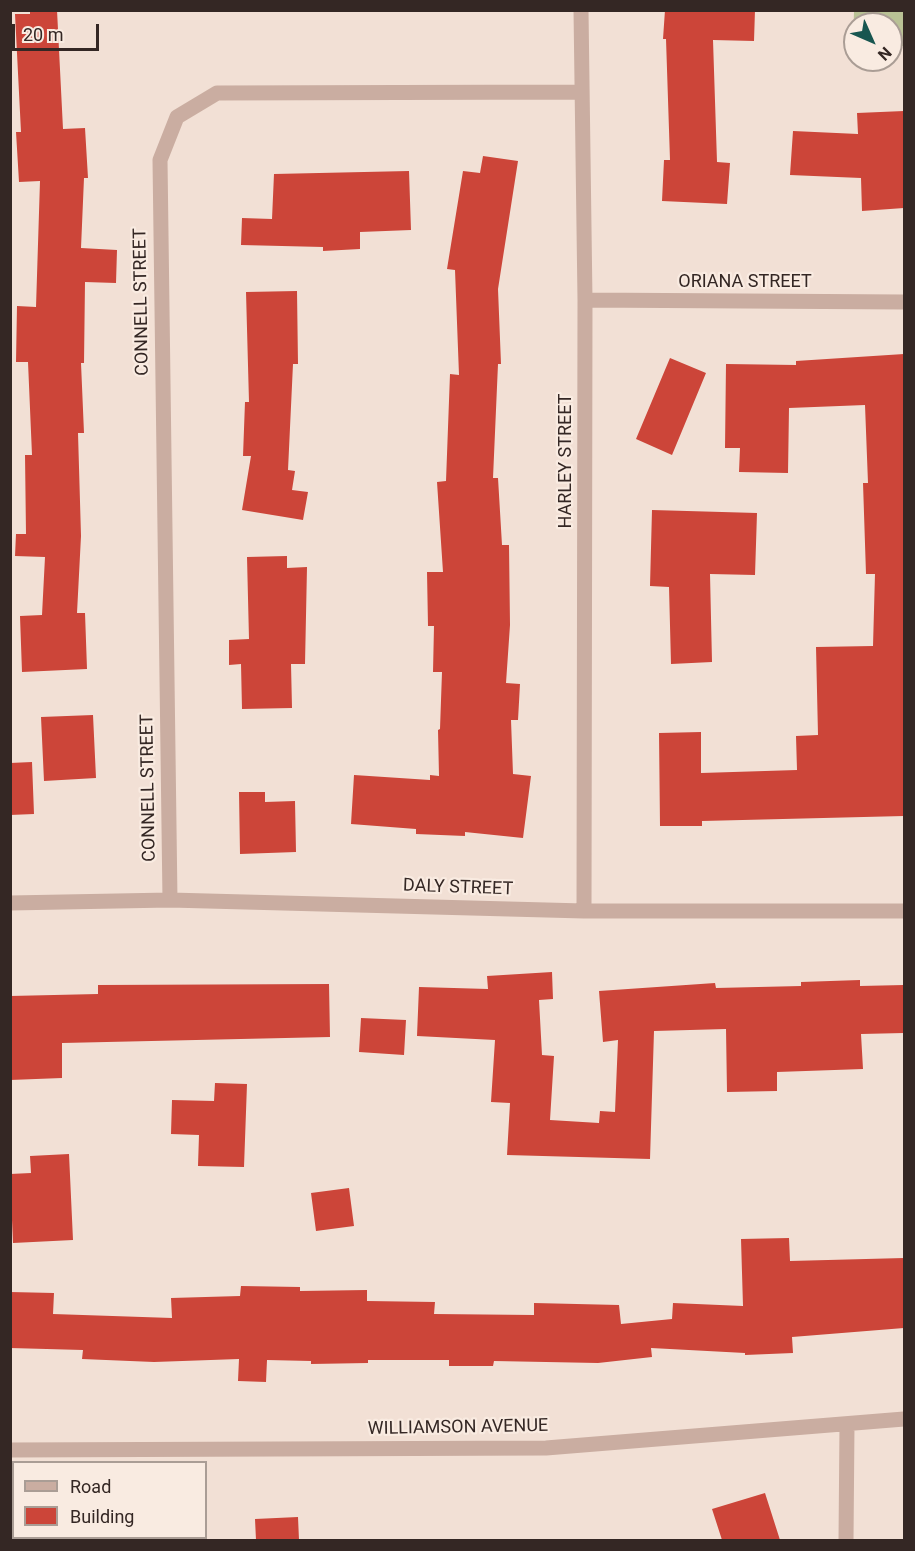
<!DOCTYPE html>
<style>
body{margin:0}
#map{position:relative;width:915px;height:1551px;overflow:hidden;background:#f2e0d5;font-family:Roboto,sans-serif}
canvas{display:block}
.frame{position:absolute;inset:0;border:12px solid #342724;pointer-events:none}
.legend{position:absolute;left:12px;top:1461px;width:195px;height:78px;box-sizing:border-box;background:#f9ebe1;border:2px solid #aa9d95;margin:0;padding:8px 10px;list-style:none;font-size:18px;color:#342724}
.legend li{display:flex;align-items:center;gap:12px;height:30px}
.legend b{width:30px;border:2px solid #aa9d95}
.north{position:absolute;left:843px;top:12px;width:60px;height:60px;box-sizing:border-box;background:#f9ebe1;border:2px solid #aa9d95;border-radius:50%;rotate:135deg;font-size:16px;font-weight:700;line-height:24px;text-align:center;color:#342724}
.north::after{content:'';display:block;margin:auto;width:21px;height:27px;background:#185650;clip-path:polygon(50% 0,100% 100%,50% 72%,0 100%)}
.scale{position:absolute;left:12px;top:24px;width:87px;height:27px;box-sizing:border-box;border:3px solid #342724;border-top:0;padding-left:8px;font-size:18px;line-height:21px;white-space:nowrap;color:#342724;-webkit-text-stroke:4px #f9ebe1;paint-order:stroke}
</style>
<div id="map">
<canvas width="915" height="1551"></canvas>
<div class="frame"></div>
<ul class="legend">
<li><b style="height:8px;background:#caada1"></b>Road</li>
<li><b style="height:16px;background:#cc4539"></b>Building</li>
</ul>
<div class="north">N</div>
<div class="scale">20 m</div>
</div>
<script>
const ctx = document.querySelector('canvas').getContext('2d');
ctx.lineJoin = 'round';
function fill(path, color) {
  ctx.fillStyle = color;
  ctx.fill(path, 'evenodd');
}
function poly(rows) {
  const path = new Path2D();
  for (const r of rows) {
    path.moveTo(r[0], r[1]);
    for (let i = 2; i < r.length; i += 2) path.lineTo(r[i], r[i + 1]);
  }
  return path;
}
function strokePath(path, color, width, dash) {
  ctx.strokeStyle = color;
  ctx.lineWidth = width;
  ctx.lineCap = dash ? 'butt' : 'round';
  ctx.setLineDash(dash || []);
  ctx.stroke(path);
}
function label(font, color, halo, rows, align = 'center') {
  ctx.font = font + ' Roboto,sans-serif';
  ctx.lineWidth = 4.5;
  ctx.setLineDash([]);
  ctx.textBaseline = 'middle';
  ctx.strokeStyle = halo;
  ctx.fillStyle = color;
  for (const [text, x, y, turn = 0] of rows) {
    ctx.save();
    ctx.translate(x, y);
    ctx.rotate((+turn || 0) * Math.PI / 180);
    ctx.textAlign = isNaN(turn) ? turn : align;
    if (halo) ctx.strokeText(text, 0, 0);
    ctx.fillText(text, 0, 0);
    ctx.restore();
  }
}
const green = poly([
 [854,11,904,11,904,46,891,46,891,24,855,24,853,47]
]);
const building = poly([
 [30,10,57,10,63,129,85,128,88,178,84,178,81,248,117,250,116,283,85,282,84,363,81,363,84,433,78,433,81,536,77,613,85,613,87,669,22,672,20,616,42,615,45,557,15,556,16,534,26,534,25,455,32,455,28,362,16,362,17,306,36,307,40,181,19,182,16,132,21,132,15,14,30,14],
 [665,10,755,10,754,41,713,40,717,162,730,163,727,204,662,201,664,160,670,160,666,39,663,39],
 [904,111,904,208,862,211,861,178,790,175,793,131,858,134,857,113],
 [483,156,518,161,498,289,501,364,498,364,493,478,498,478,502,545,509,545,510,625,506,683,520,684,518,720,511,720,513,774,531,776,523,838,465,832,465,836,416,834,416,829,351,824,354,775,430,780,430,775,439,776,438,730,440,729,442,672,433,672,434,626,428,626,427,572,443,572,437,482,446,481,450,374,459,375,455,270,447,269,463,171,480,173],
 [409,171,411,230,360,232,360,249,323,251,323,247,241,245,242,218,272,219,274,174],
 [297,291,298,364,293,364,288,470,295,471,292,490,308,492,303,520,242,510,251,456,243,456,245,402,249,402,246,292],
 [904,354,904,816,702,821,702,826,660,826,659,733,701,732,701,773,797,770,796,736,818,735,816,647,873,646,875,574,866,574,863,483,868,483,865,405,789,408,788,473,739,472,740,448,725,448,726,364,796,365,796,361],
 [670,358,706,373,672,455,636,439],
 [652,510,757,513,755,575,710,574,712,662,671,664,669,587,650,586],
 [287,556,287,568,307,567,305,664,291,664,292,708,242,709,241,664,229,665,229,640,249,639,247,557],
 [93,715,96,778,44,781,41,717],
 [32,762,34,814,10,815,10,763],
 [239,792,265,792,265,802,295,801,296,852,240,854],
 [552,972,553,999,539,1000,542,1055,554,1056,550,1120,599,1123,600,1111,615,1112,618,1040,603,1042,599,991,715,983,716,988,801,986,801,982,860,980,860,986,904,985,904,1033,861,1034,863,1069,777,1072,777,1091,727,1092,726,1029,654,1031,650,1159,507,1155,510,1103,491,1102,495,1040,417,1036,419,987,488,989,487,976],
 [329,984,330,1037,62,1043,62,1078,10,1080,10,996,98,994,98,985],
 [361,1018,406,1020,404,1055,359,1052],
 [215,1083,247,1084,244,1167,198,1166,199,1135,171,1134,172,1100,214,1101],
 [69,1154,73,1240,13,1243,10,1174,31,1173,30,1156],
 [349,1188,354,1226,316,1231,311,1193],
 [789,1238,790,1261,904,1258,904,1328,792,1337,793,1353,745,1355,745,1353,651,1348,652,1357,598,1363,494,1361,493,1366,449,1366,449,1360,368,1360,368,1363,311,1364,311,1361,267,1360,266,1382,238,1381,239,1359,154,1362,82,1359,83,1350,10,1348,10,1292,54,1293,53,1314,172,1318,171,1298,240,1296,241,1286,300,1287,300,1291,367,1290,367,1301,435,1302,434,1314,534,1315,534,1303,619,1305,621,1324,672,1319,673,1303,743,1306,741,1239],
 [765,1493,780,1540,722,1540,712,1509],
 [298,1517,299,1540,256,1540,255,1519]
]);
const street = poly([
 [581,10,585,300,584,911],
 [585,300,904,302],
 [170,900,160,160,177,117,217,93,581,92],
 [10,903,170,900,584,911,904,911],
 [10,1450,546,1448,904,1419],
 [846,1540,847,1425]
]);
const streetNames = [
 ["ORIANA STREET",745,282],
 ["CONNELL STREET",142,302,-91],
 ["HARLEY STREET",566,461,-90],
 ["CONNELL STREET",149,788,-91],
 ["DALY STREET",458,888,2],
 ["WILLIAMSON AVENUE",458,1428,-1]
];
fill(green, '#b9c195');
fill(building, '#cc4539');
strokePath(street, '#caada1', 15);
label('18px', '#342724', '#f9ebe1', streetNames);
</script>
